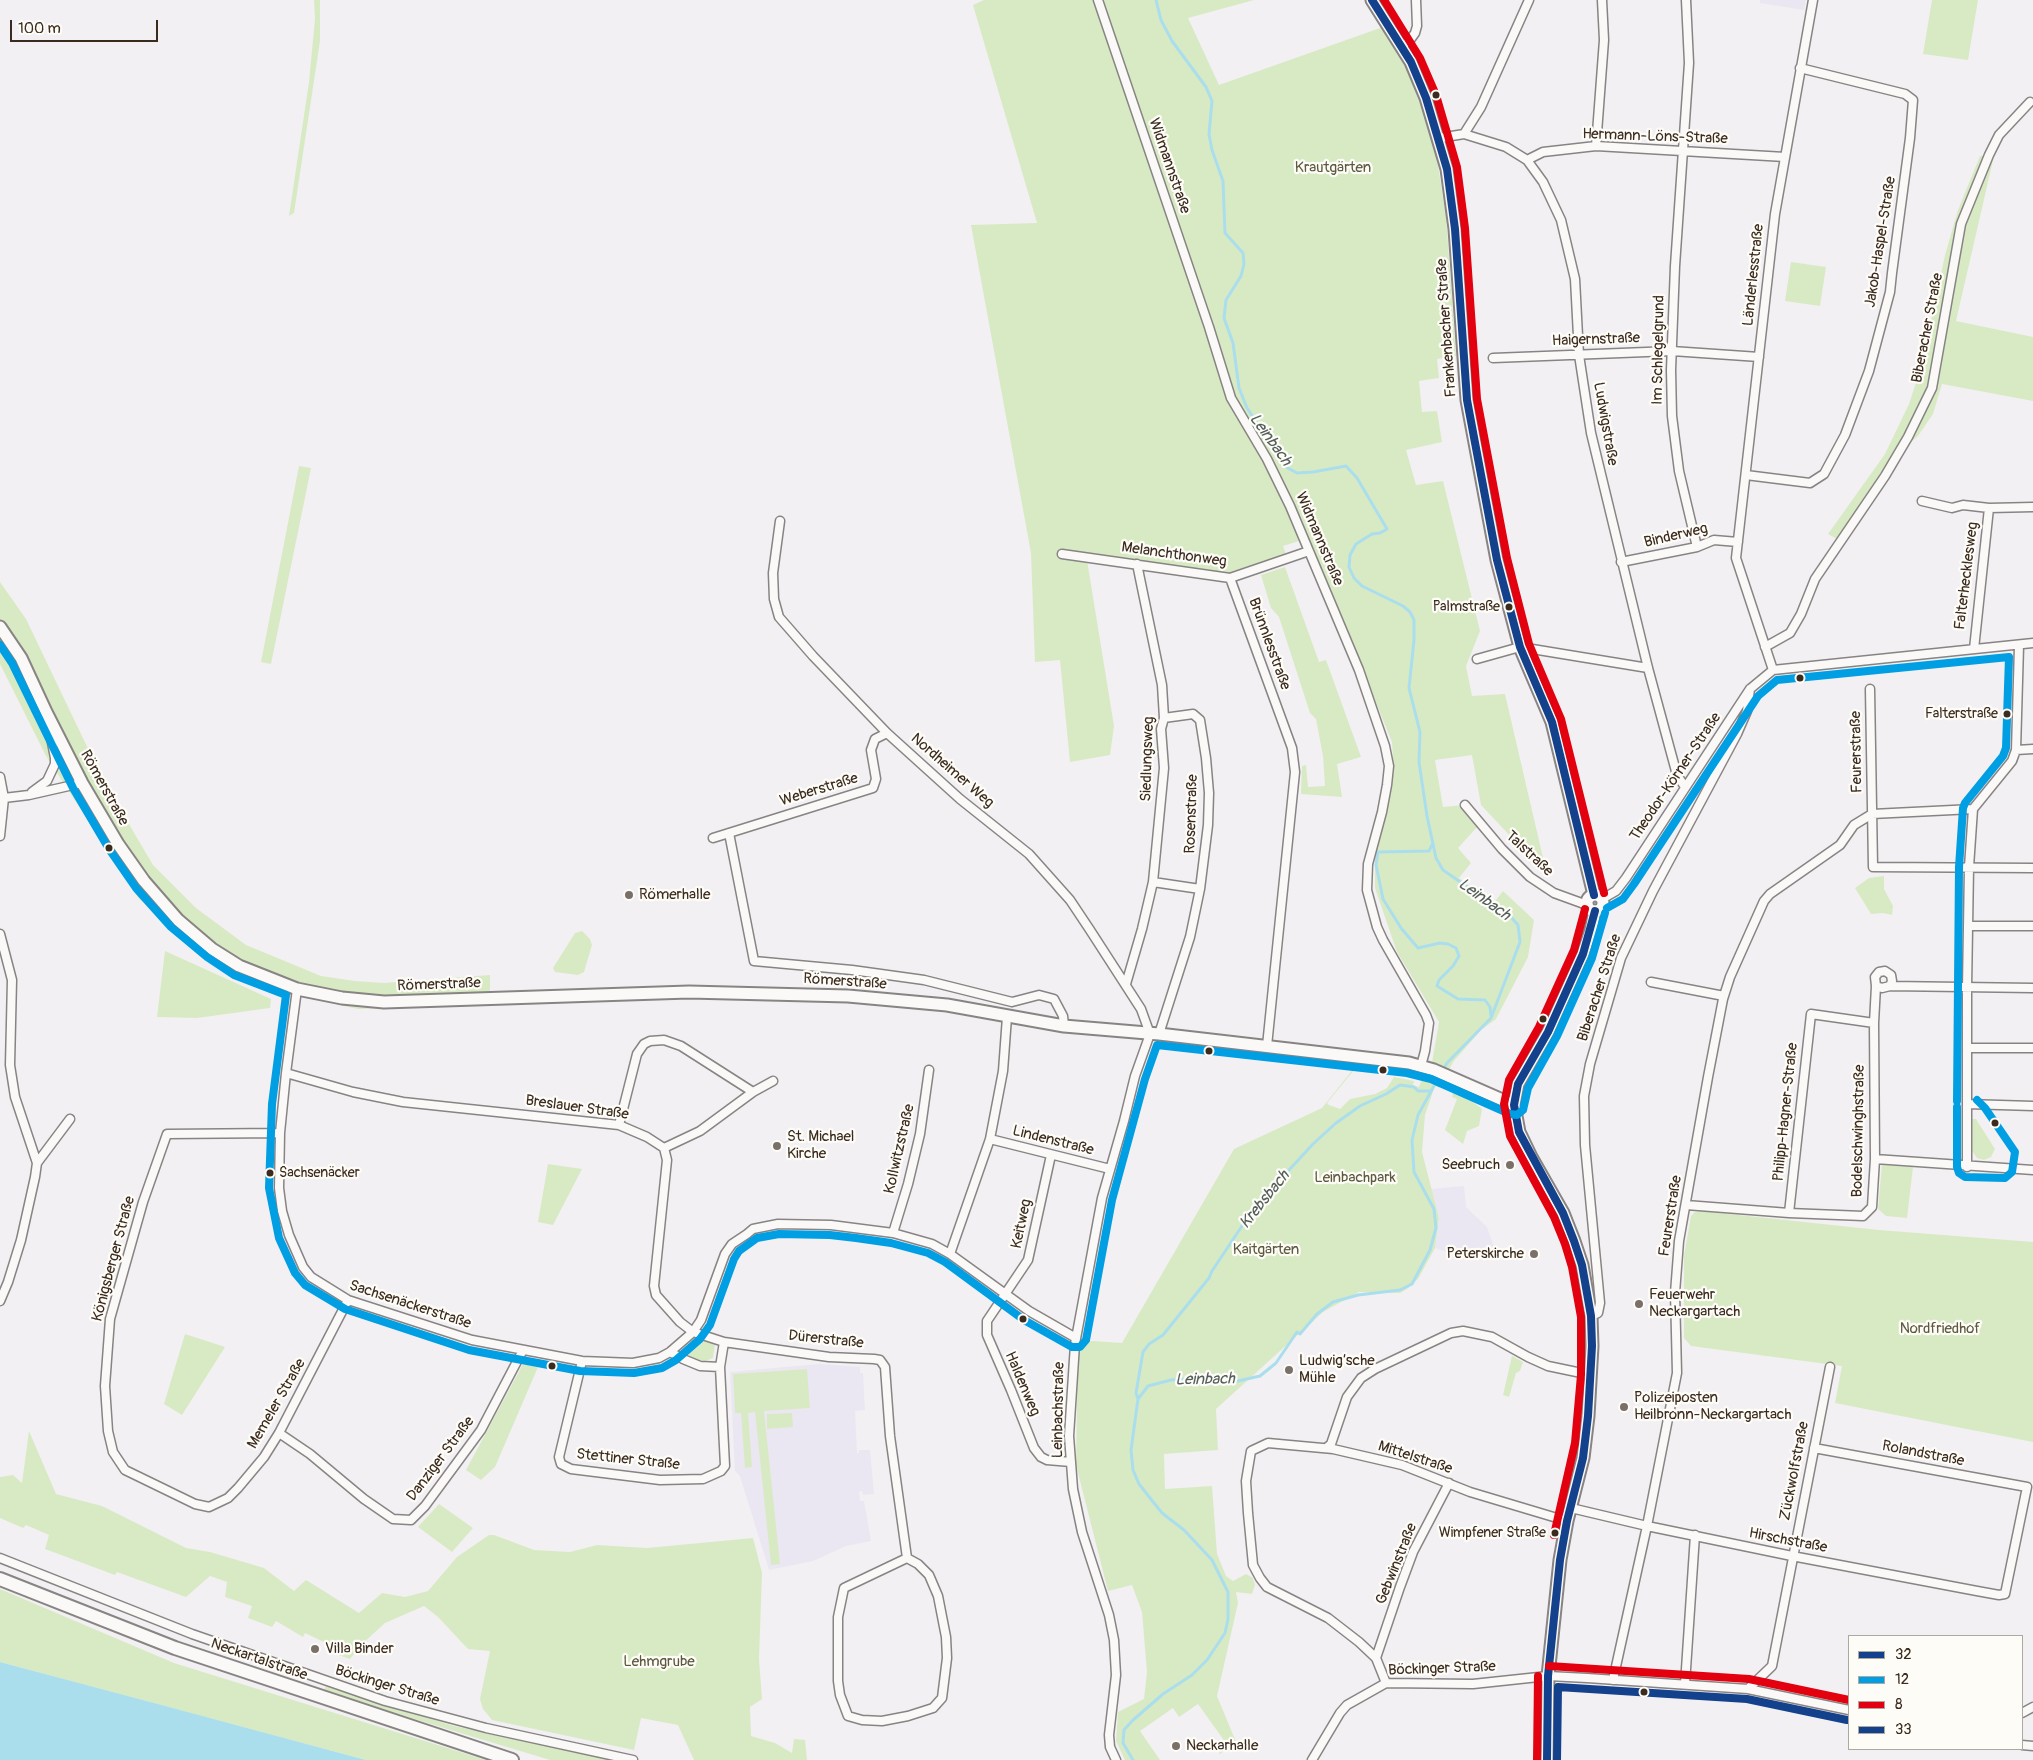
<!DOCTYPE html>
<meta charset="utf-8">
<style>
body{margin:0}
#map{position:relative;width:2033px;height:1760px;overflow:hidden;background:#f2f0f3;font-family:Pangolin,sans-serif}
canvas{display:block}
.legend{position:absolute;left:1848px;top:1635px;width:175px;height:115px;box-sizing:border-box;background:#fdfcf7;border:1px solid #afa8a0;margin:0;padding:6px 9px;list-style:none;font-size:15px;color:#3b2a1e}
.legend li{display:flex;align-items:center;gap:10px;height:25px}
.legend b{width:25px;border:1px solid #afa8a0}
.scale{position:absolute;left:10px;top:20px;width:148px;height:22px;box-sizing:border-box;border:2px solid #3b2a1e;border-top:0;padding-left:6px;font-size:15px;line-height:18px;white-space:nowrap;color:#3b2a1e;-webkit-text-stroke:4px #fdfcf7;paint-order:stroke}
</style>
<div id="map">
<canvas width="2033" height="1760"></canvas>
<ul class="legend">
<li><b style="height:6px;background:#14418b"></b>32</li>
<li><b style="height:6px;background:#009ee3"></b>12</li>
<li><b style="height:6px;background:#e3000f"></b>8</li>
<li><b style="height:6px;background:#14418b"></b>33</li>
</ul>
<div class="scale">100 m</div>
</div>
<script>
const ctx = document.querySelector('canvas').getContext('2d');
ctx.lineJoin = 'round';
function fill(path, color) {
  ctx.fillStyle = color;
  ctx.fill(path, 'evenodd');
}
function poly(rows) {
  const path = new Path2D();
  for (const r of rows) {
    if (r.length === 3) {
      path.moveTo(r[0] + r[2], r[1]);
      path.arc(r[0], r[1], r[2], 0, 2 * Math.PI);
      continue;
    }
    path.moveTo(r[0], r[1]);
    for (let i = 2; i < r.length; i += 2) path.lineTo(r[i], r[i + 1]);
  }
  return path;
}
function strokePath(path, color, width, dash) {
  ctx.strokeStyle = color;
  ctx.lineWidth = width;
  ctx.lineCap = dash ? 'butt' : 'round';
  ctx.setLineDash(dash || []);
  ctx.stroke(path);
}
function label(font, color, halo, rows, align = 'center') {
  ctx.font = font + ' Pangolin,sans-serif';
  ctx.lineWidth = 4.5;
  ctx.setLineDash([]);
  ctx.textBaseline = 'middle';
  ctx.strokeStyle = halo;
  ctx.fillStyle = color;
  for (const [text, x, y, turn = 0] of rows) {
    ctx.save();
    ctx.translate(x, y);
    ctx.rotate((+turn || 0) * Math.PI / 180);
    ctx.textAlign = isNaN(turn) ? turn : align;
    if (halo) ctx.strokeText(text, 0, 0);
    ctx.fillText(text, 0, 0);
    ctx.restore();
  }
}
const built = poly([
 [1760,0,1806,0,1804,10,1760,3],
 [1464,1186,1466,1207,1487,1227,1496,1253,1464,1258,1435,1248,1439,1218,1431,1189],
 [819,1364,860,1367,860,1373,863,1373,865,1410,855,1411,857,1453,859,1453,859,1450,870,1450,874,1494,863,1495,862,1491,859,1492,860,1501,864,1501,871,1541,846,1546,813,1561,769,1570,740,1476,735,1471,730,1372]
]);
const green = poly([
 [314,0,320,0,320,41,294,213,289,216,309,82,315,19],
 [984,0,1254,0,1188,18,1219,85,1383,27,1401,55,1434,141,1446,216,1456,356,1437,359,1439,378,1419,381,1422,412,1437,411,1442,442,1406,450,1416,485,1443,481,1480,631,1466,666,1472,696,1505,694,1547,875,1481,805,1472,755,1435,760,1443,807,1464,805,1478,826,1458,848,1471,863,1459,878,1493,904,1503,891,1534,920,1528,957,1496,1019,1481,1030,1453,1062,1440,1088,1435,1086,1425,1115,1422,1152,1439,1218,1435,1248,1418,1279,1407,1289,1400,1293,1359,1292,1323,1312,1216,1409,1218,1450,1164,1454,1165,1489,1212,1486,1217,1554,1226,1576,1233,1581,1246,1574,1253,1578,1255,1585,1252,1594,1236,1592,1238,1603,1217,1696,1236,1742,1220,1754,1219,1753,1228,1746,1198,1704,1179,1717,1173,1708,1140,1731,1160,1760,1125,1760,1116,1741,1118,1712,1144,1699,1147,1672,1142,1612,1132,1585,1108,1591,1076,1465,1078,1340,1122,1343,1234,1149,1322,1108,1358,1063,1430,1074,1439,1022,1397,952,1375,888,1375,855,1394,772,1392,742,1313,548,1306,550,1302,540,1283,546,1287,557,1230,575,1086,554,1114,726,1110,755,1070,762,1060,660,1035,662,1031,553,971,225,1037,223,973,5],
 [1358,1065,1424,1074,1419,1087,1413,1085,1414,1081,1394,1077,1387,1088,1375,1094,1350,1099,1340,1109,1329,1105,1327,1103],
 [1932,0,1978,0,1968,60,1923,54],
 [1980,156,1994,156,1956,321,2033,337,2033,401,1942,384,1933,414,1918,436,1889,462,1839,540,1828,534,1885,454,1909,404,1921,367,1945,255,1958,210],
 [1791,262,1826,267,1820,306,1785,301],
 [299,466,311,468,271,664,261,662],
 [1285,567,1319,662,1326,660,1361,757,1337,764,1342,797,1301,794,1302,766,1306,765,1308,787,1325,786,1323,756,1316,719,1310,713,1279,617,1271,608,1261,575],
 [0,582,26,619,103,780,153,865,196,908,246,945,321,976,355,981,384,983,490,975,490,1005,358,1009,283,993,247,976,210,956,139,899,46,756,0,664],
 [1884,876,1884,889,1893,906,1892,915,1883,913,1871,914,1855,888,1869,878],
 [582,931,590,939,592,945,584,972,578,975,555,972,553,968,575,933],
 [165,951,271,999,270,1008,197,1018,157,1017],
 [1453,1093,1469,1099,1482,1109,1479,1126,1467,1131,1463,1144,1445,1130,1457,1099,1452,1097],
 [1971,1119,1976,1119,1995,1149,1991,1157,1984,1160,1977,1158,1971,1149],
 [548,1164,582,1169,553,1225,538,1222],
 [1882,1165,1913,1167,1907,1218,1886,1216,1878,1209],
 [1701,1211,1879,1230,2033,1242,2033,1442,1835,1403,1842,1366,1691,1346,1684,1338,1684,1256,1691,1216,1695,1212],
 [185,1334,225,1347,182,1415,164,1404],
 [694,1338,715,1344,713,1358,705,1361,696,1360,689,1356,687,1348],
 [1512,1356,1523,1362,1520,1371,1516,1373,1509,1397,1503,1395],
 [523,1364,538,1367,495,1467,481,1480,466,1470],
 [807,1369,810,1408,764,1411,780,1564,771,1565,755,1412,748,1413,752,1467,745,1468,741,1413,735,1413,733,1374],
 [792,1413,793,1427,767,1429,767,1414],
 [29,1431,56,1494,102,1506,186,1548,210,1552,264,1568,294,1591,306,1580,359,1613,382,1593,405,1597,428,1591,457,1557,489,1535,494,1535,534,1550,570,1552,597,1545,647,1548,753,1538,762,1573,759,1659,762,1699,750,1707,751,1736,775,1743,792,1753,794,1739,805,1740,807,1760,694,1760,678,1725,641,1718,634,1750,492,1720,483,1709,480,1699,490,1651,468,1649,438,1617,424,1606,385,1623,362,1644,350,1659,327,1651,328,1644,305,1633,303,1637,276,1621,272,1627,248,1618,252,1606,225,1597,227,1582,210,1576,186,1597,117,1572,115,1575,45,1549,49,1535,26,1525,23,1528,0,1518,0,1477,13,1475,22,1483],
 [439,1504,473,1528,452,1552,418,1527],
 [0,1589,174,1663,486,1760,366,1760,0,1662],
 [326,1686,454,1726,616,1760,550,1760,368,1705,324,1690]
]);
const water = poly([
 [0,1662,169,1707,366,1760,0,1760]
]);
const stream = poly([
 [1156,0,1161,20,1172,41,1206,87,1212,101,1209,134,1212,150,1223,181,1225,233,1243,253,1244,264,1241,276,1226,300,1224,318,1233,343,1239,388,1247,408,1286,467,1297,473,1313,472,1346,466,1357,478,1387,529,1380,533,1372,534,1356,544,1350,555,1349,567,1354,578,1362,586,1403,606,1410,612,1414,620,1414,640,1409,688,1420,732,1419,762,1427,816,1436,858,1443,870,1511,917,1518,925,1520,942,1491,1018,1447,1063,1443,1070],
 [1433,843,1429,851,1378,852,1376,865,1383,899,1401,928,1418,948,1440,943,1448,944,1456,948,1459,956,1453,966,1439,980,1437,986,1458,999,1485,1000,1490,1007,1491,1016],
 [1138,1399,1136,1393,1143,1352,1149,1344,1163,1335,1209,1278,1212,1271,1254,1208,1313,1144,1336,1123,1360,1106,1386,1094,1400,1085,1414,1087,1418,1091,1431,1091],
 [1133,1760,1123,1743,1124,1730,1132,1721,1163,1694,1192,1675,1207,1660,1225,1633,1228,1619,1228,1592,1212,1560,1184,1530,1162,1513,1139,1484,1133,1470,1131,1450,1138,1399,1148,1386,1171,1380,1187,1379,1229,1383,1260,1376,1276,1363,1297,1332,1300,1334,1317,1314,1333,1302,1358,1295,1400,1290,1412,1284,1430,1250,1436,1228,1434,1209,1414,1172,1412,1140,1418,1115,1440,1075]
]);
const street = poly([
 [1098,0,1209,327,1231,398,1267,459,1290,506,1359,670,1385,746,1389,766,1387,785,1382,812,1368,864,1367,890,1377,927,1383,940,1426,1015,1429,1023,1425,1051,1421,1066],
 [1686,0,1689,63,1675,266,1671,370,1672,416,1679,471,1697,547],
 [1402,46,1410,40,1415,33,1417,26,1416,0],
 [1464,134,1481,107,1529,0],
 [1439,138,1464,134,1506,147,1527,160,1543,182,1561,220,1575,279,1579,355,1591,433,1648,668,1677,775,1685,787],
 [1596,146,1604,40,1602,0],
 [1527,160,1543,152,1596,146,1785,157],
 [1493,358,1672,351,1759,357],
 [1746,475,1810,483,1824,474,1845,435,1869,371,1890,292,1892,273,1910,138,1913,100,1905,94,1800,68],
 [1922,501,1952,508,1963,505,1989,508,2033,507],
 [780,521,773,573,774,599,779,617,813,656,887,733,960,799,1029,854,1070,900,1090,930,1141,1009,1150,1034,1135,1076,1124,1121,1102,1198,1075,1344,1069,1436,1073,1489,1082,1532,1109,1615,1114,1640,1116,1675,1109,1735,1110,1747,1116,1760],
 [1062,554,1230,578,1309,551],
 [1621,562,1697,547,1714,540,1738,542],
 [1230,578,1292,748,1295,772,1267,1046],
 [1765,647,1790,633,1801,614,1815,579,1885,476,1908,437,1932,388,1961,224,1989,155,1999,135,2030,102],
 [1974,649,1989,508],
 [1477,659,1520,647,1648,668],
 [1773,670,1736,558,1775,214,1813,0],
 [1773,670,2033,643],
 [1870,689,1873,867,2033,868],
 [2016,750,2033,749],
 [0,777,4,798,29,795,82,783],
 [32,792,47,781,55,764,55,758,48,722],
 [1465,805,1502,849,1530,877,1554,893,1587,905],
 [729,833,754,961,852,970,924,980,1012,1002,1039,995,1054,999,1063,1016,1064,1026],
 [0,836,4,798],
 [713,838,873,788,876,779,871,750,875,739,887,733],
 [1153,882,1200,889],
 [1602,899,1616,891,1626,878,1750,689,1773,670],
 [1968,926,2033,926],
 [0,934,12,980,10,1065,15,1097,37,1163,35,1177,21,1240,8,1282,0,1301],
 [1651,982,1724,996],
 [1126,984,1142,929,1153,882,1164,768,1161,729,1164,718,1162,685,1137,564],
 [1890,986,2033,988],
 [297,989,286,1073,280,1133,279,1188,282,1211,289,1235,303,1267,311,1277,348,1300,472,1340,582,1361,633,1363,659,1358,670,1352,693,1332,701,1320,725,1254,732,1244,747,1234,753,1229,778,1224,831,1225,893,1233,932,1244,950,1254,1029,1311,1076,1338],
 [1159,1034,1190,937,1200,889,1208,825,1209,793,1206,758,1200,720,1193,714,1164,718],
 [1967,1048,2033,1048],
 [286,1073,353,1092,403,1102,619,1125,647,1137,664,1148,667,1160,654,1286,656,1295,680,1322,693,1332,724,1342,829,1357,874,1359,880,1360,885,1367,890,1436,907,1558,918,1564,929,1575,938,1596,946,1637,947,1658,942,1698,933,1708,908,1716,882,1721,862,1720,848,1716,840,1695,838,1681,838,1617,844,1588,907,1558],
 [1967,1104,2033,1106],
 [619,1125,637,1054,644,1044,650,1041,664,1040,681,1046,753,1092],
 [280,1133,167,1134,143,1202,110,1319,105,1386,108,1431,113,1452,125,1470,195,1504,209,1507,228,1498,238,1488,264,1457,279,1433,348,1300],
 [990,1139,1110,1169],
 [664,1148,700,1131,753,1092,773,1081],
 [1051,1155,1028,1260,987,1321,987,1335,1011,1390,1034,1448,1041,1457,1047,1460,1071,1462],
 [1875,1159,2033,1170],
 [37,1163,70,1119],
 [1967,1167,1967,988,1969,867,1973,809,2012,761,2016,750,2019,646],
 [1686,1205,1789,1213,1863,1216,1872,1207,1875,1159,1874,1023,1876,986,1875,977,1879,972,1885,971,1891,975,1892,981,1890,986,1882,988,1876,986],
 [1789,1213,1811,1014,1874,1023],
 [893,1233,908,1184,920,1134,929,1070],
 [950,1254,990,1139,1003,1071,1007,1017],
 [1591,1316,1598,1313,1600,1303,1585,1145,1584,1096,1590,1064,1621,958,1653,891,1737,734,1747,711,1750,689],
 [670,1352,683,1359,700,1366,720,1367],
 [582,1361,559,1457,561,1464,571,1469,660,1480,703,1479,721,1471,725,1466,720,1367,724,1342],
 [279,1433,310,1454,364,1499,393,1519,411,1520,425,1506,481,1430,523,1350],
 [1326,1448,1331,1444,1347,1397,1361,1378,1375,1369,1451,1333,1463,1331,1492,1337,1528,1357,1548,1366,1591,1375],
 [1571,1508,1647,1526,1792,1556,1977,1591,1999,1595,2005,1594,2027,1487,1814,1448],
 [0,1558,192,1634,385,1701,486,1728,633,1760],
 [1376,1658,1400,1587,1413,1552,1449,1483],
 [1613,1680,1647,1526,1677,1373,1675,1293,1679,1241,1708,1077,1723,999,1730,977,1764,901,1770,894,1840,845,1854,825,1872,814,1973,809],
 [1386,1683,1376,1658,1359,1642,1328,1618,1267,1587,1260,1578,1253,1565,1248,1513,1246,1481,1251,1451,1268,1443,1333,1449,1402,1465,1470,1492,1567,1521],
 [1685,1684,1695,1535],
 [1748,1689,1772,1666,1830,1367],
 [2022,1713,2033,1707],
 [2022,1745,2033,1746],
 [1312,1760,1340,1713,1347,1705,1386,1683,1473,1684,1548,1676,1587,1678,1748,1689,1849,1710]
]);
const secondary = poly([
 [1372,0,1411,62,1426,98,1447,169,1455,229,1467,400,1497,560,1520,647,1552,722,1594,895],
 [0,627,21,658,46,712,82,783,118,844,144,881,178,920,212,949,239,966,297,989,342,998,384,1002,689,992,848,996,947,1005,1064,1026,1159,1034,1409,1063,1434,1070,1514,1105],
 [1595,903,8],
 [1547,1760,1548,1676,1560,1560,1567,1521,1583,1458,1588,1416,1592,1346,1591,1316,1582,1265,1574,1241,1563,1213,1531,1157,1519,1132,1514,1105,1518,1084,1548,1032,1583,954,1591,930,1595,911]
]);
const primary = poly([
 [0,1579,175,1648,512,1760]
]);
const bus1 = poly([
 [1372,0,1411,62,1426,98,1447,169,1455,229,1467,400,1497,560,1520,647,1552,722,1594,895],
 [1547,1760,1548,1676,1560,1560,1567,1521,1583,1458,1588,1416,1592,1346,1591,1316,1582,1265,1574,1241,1563,1213,1519,1132,1514,1105,1518,1084,1548,1032,1583,954,1595,911]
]);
const bus2 = poly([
 [0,645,12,663,73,788,109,849,136,888,171,927,207,957,234,975,286,995,272,1104,269,1188,279,1238,295,1273,305,1285,345,1309,469,1350,580,1371,634,1373,662,1368,676,1360,700,1339,710,1325,734,1259,739,1251,757,1238,779,1234,830,1235,856,1238,891,1243,928,1253,945,1262,1024,1320,1072,1347,1080,1347,1086,1340,1112,1200,1145,1079,1157,1045,1407,1073,1431,1079,1510,1114,1517,1115,1523,1110,1528,1088,1557,1036,1592,958,1605,913],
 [1607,908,1623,899,1634,884,1758,696,1777,680,2009,657,2006,748,2003,756,1965,803,1963,808,1959,867,1957,1101],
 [1957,1107,1957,1167,1959,1173,1965,1177,2005,1178,2012,1172,2015,1152,1985,1108,1977,1100]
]);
const bus3 = poly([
 [1384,0,1420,58,1436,95,1457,167,1465,228,1477,399,1507,558,1529,644,1561,719,1604,893],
 [1554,1535,1575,1443,1581,1375,1581,1317,1572,1267,1565,1244,1554,1217,1510,1136,1504,1104,1509,1080,1539,1027,1574,950,1585,909],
 [1549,1666,1749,1679,1849,1700],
 [1537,1760,1538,1676]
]);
const bus4 = poly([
 [1557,1760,1558,1687,1747,1699,1847,1720]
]);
const markers = [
 [1436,95,4.5,"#3b2a1e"],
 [1509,607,4.5,"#3b2a1e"],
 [1800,678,4.5,"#3b2a1e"],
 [2007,714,4.5,"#3b2a1e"],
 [109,848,4.5,"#3b2a1e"],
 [629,895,5,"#7b6f69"],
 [1543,1019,4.5,"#3b2a1e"],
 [1209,1051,4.5,"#3b2a1e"],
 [1383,1070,4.5,"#3b2a1e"],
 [1995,1123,4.5,"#3b2a1e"],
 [777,1146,5,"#7b6f69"],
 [1510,1165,5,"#7b6f69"],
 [270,1173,4.5,"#3b2a1e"],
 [1534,1254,5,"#7b6f69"],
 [1639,1304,5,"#7b6f69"],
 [1023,1319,4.5,"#3b2a1e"],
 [552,1366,4.5,"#3b2a1e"],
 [1289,1370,5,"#7b6f69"],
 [1624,1407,5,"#7b6f69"],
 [1555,1533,4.5,"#3b2a1e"],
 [315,1649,5,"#7b6f69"],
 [1644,1692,4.5,"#3b2a1e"],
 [1176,1746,5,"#7b6f69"]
];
const busNames = [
 ["Palmstraße",1500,607],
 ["Falterstraße",1998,714],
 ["Sachsenäcker",279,1173,"left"],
 ["Wimpfener Straße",1546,1533]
];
const streetNames = [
 ["Hermann-Löns-Straße",1655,137,2],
 ["Widmannstraße",1169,166,71],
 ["Jakob-Haspel-Straße",1881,242,-81],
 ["Länderlesstraße",1754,275,-84],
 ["Frankenbacher Straße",1447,328,-94],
 ["Biberacher Straße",1928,328,-79],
 ["Haigernstraße",1596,340,-2],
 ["Im Schlegelgrund",1659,350,-89],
 ["Ludwigstraße",1605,424,80],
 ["Binderweg",1676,536,-13],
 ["Widmannstraße",1319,539,67],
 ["Melanchthonweg",1174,555,8],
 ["Falterhecklesweg",1967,576,-83],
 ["Brünnlesstraße",1269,644,70],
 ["Feurerstraße",1857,752,-91],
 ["Siedlungsweg",1148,759,-88],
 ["Nordheimer Weg",952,771,41],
 ["Theodor-Körner-Straße",1676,777,-56],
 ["Römerstraße",104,788,61],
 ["Weberstraße",819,790,-17],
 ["Rosenstraße",1192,814,-88],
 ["Talstraße",1529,854,43],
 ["Römerstraße",845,982,4],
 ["Römerstraße",439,985,-2],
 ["Biberacher Straße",1600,988,-72],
 ["Breslauer Straße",577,1108,8],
 ["Philipp-Hagner-Straße",1786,1112,-84],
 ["Bodelschwinghstraße",1859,1131,-89],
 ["Lindenstraße",1053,1141,14],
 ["Kollwitzstraße",900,1149,-77],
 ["Feurerstraße",1671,1216,-81],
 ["Keitweg",1022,1224,-78],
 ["Königsberger Straße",114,1259,-75],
 ["Sachsenäckerstraße",410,1305,18],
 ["Dürerstraße",826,1340,6],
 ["Haldenweg",1022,1384,67],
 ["Memeler Straße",277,1404,-60],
 ["Leinbachstraße",1059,1410,-89],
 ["Rolandstraße",1923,1454,11],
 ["Mittelstraße",1415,1458,18],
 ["Danziger Straße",441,1459,-53],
 ["Stettiner Straße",628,1460,6],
 ["Zückwolfstraße",1795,1471,-79],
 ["Hirschstraße",1788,1541,11],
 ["Gebwinstraße",1397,1564,-68],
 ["Neckartalstraße",259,1660,19],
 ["Böckinger Straße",1442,1669,-2],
 ["Böckinger Straße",387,1686,17]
];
const parkNames = [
 ["Krautgärten",1333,168],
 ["Leinbachpark",1355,1178],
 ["Kaitgärten",1266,1250],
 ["Nordfriedhof",1940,1329],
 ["Lehmgrube",659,1662]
];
const poiNames = [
 ["Römerhalle",639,895],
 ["St. Michael",787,1137],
 ["Kirche",787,1154],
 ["Seebruch",1500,1165,"right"],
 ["Peterskirche",1524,1254,"right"],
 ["Feuerwehr",1649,1295],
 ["Neckargartach",1649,1312],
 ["Ludwig’sche",1299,1361],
 ["Mühle",1299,1378],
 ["Polizeiposten",1634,1398],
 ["Heilbronn-Neckargartach",1634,1415],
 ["Villa Binder",325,1649],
 ["Neckarhalle",1186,1746]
];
const waterNames = [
 ["Leinbach",1270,440,54],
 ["Leinbach",1484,900,36],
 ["Krebsbach",1265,1200,-51],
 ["Leinbach",1205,1380,-1]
];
fill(built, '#ebe7f2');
fill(green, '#d8eac4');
fill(water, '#aadeed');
strokePath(stream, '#aadeed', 3);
strokePath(street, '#888483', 11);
strokePath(secondary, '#888483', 15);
strokePath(primary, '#888483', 16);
strokePath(street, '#faf9f8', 8);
strokePath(secondary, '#faf9f8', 11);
strokePath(primary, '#faf9f8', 12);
strokePath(bus1, '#14418b', 8);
strokePath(bus2, '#009ee3', 8);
strokePath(bus3, '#e3000f', 8);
strokePath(bus4, '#14418b', 8);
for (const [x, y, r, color] of markers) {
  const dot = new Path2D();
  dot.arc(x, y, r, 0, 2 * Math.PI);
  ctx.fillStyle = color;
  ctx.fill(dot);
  strokePath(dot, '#fdfcf7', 2);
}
label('14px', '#3b2a1e', '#fdfcf7', busNames, 'right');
label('15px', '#3b2a1e', '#fdfcf7', streetNames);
label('15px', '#5d593e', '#fdfcf7', parkNames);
label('15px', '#3b2a1e', '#fdfcf7', poiNames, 'left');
label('italic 16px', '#535e5c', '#fdfcf7', waterNames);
</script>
